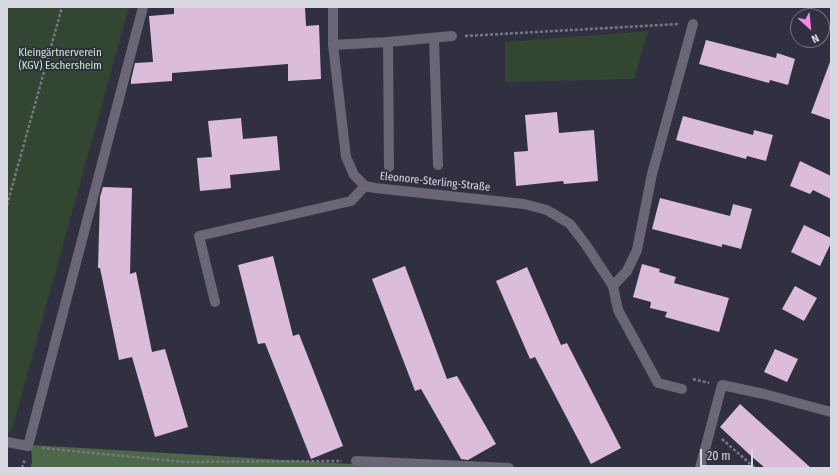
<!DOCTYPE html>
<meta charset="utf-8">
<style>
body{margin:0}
#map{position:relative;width:838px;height:475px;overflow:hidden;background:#303040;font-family:"Fira Sans Condensed",sans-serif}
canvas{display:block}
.frame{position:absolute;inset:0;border:8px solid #d8d8e2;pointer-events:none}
.north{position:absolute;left:790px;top:8px;width:40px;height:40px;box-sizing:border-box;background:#303040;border:1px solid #737381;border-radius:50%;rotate:153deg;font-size:11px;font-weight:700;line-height:16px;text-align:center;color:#d8d8e2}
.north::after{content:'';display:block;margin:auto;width:14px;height:18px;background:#fb87e5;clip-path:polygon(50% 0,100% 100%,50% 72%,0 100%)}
.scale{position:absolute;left:700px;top:449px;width:53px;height:18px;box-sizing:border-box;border:2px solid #d8d8e2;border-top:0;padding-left:5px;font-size:12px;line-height:14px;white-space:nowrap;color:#d8d8e2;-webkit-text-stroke:3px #303040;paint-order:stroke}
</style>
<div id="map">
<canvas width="838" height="475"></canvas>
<div class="frame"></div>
<div class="north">N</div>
<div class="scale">20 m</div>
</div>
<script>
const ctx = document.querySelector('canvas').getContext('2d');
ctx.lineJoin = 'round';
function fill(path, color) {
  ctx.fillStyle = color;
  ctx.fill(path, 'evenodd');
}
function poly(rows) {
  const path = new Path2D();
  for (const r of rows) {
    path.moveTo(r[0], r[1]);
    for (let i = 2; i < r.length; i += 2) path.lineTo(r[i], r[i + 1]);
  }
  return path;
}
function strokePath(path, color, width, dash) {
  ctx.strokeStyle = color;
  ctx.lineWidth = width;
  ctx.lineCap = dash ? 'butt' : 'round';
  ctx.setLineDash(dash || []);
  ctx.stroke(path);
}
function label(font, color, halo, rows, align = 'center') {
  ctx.font = font + ' "Fira Sans Condensed",sans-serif';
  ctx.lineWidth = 4;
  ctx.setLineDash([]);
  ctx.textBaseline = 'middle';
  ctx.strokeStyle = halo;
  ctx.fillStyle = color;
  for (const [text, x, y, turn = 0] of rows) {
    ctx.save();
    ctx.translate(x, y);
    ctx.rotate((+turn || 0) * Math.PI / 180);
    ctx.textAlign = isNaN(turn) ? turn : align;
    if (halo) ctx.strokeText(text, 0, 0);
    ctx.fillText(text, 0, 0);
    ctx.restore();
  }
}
const green = poly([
 [7,7,129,7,11,433,7,432],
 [648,31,634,79,505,82,505,42]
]);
const forest = poly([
 [31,445,419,468,30,468,32,463]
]);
const building = poly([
 [174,7,305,7,306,26,319,25,321,79,288,81,288,64,172,73,172,81,131,84,131,80,135,63,153,62,149,16,174,14],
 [706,40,776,58,777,53,795,59,788,85,770,80,769,83,699,64],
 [830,62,831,63,831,120,811,113],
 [557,112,559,133,594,130,598,181,564,184,563,181,516,186,514,152,528,151,525,115],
 [683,116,753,135,754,130,773,135,766,161,747,156,746,159,676,140],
 [241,118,243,139,277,136,280,170,230,175,231,188,200,191,197,158,212,157,208,121],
 [800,161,831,176,831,199,813,190,810,194,790,186],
 [103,187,132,188,130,274,136,272,152,352,165,349,188,427,155,437,132,357,119,360,100,268,98,268,100,197],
 [660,198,730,216,733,204,752,209,741,249,722,244,722,247,652,229],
 [804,225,831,238,831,243,820,266,791,252],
 [273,256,293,336,299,334,343,446,311,459,265,343,258,344,238,265],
 [642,264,660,269,659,272,676,277,674,283,729,298,719,332,665,317,667,312,650,308,651,302,633,297],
 [405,266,447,379,457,376,496,444,468,460,461,459,421,389,415,391,372,279],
 [527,267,561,345,567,343,621,448,591,464,535,357,530,359,496,281],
 [795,286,817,298,804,321,782,309],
 [775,349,798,359,787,382,764,372],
 [740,404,771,432,811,468,765,468,750,455,720,427]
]);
const path = poly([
 [465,36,679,24],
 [7,205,62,7],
 [693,379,709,383],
 [722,439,755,468],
 [42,448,184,462,342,461],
 [22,468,25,459]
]);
const lane = poly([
 [434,38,438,165],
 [388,42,389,167],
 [613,286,618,310,658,383,682,389],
 [215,302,199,236,351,201,365,186],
 [7,442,28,446,143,7],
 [356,461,509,468],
 [700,468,722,385,764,394,831,412]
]);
const street = poly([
 [333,7,333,45,346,157,354,175,365,186,375,188,524,204,547,210,570,224,586,245,613,286,627,271,637,250,652,174,693,24],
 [333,45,388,42,452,36]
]);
const parkNames = [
 ["Kleingärtnerverein",60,53],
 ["(KGV) Eschersheim",60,66]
];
const streetNames = [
 ["Eleonore-Sterling-Straße",435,182,6]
];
fill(green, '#334632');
fill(forest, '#4c674a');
fill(building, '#dcbcdb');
strokePath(path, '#777784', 2.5, [3, 2]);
strokePath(lane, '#6b6676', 10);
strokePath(street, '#6b6676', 10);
label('11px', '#c2f2bf', '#303040', parkNames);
label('11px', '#d8d8e2', '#303040', streetNames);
</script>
